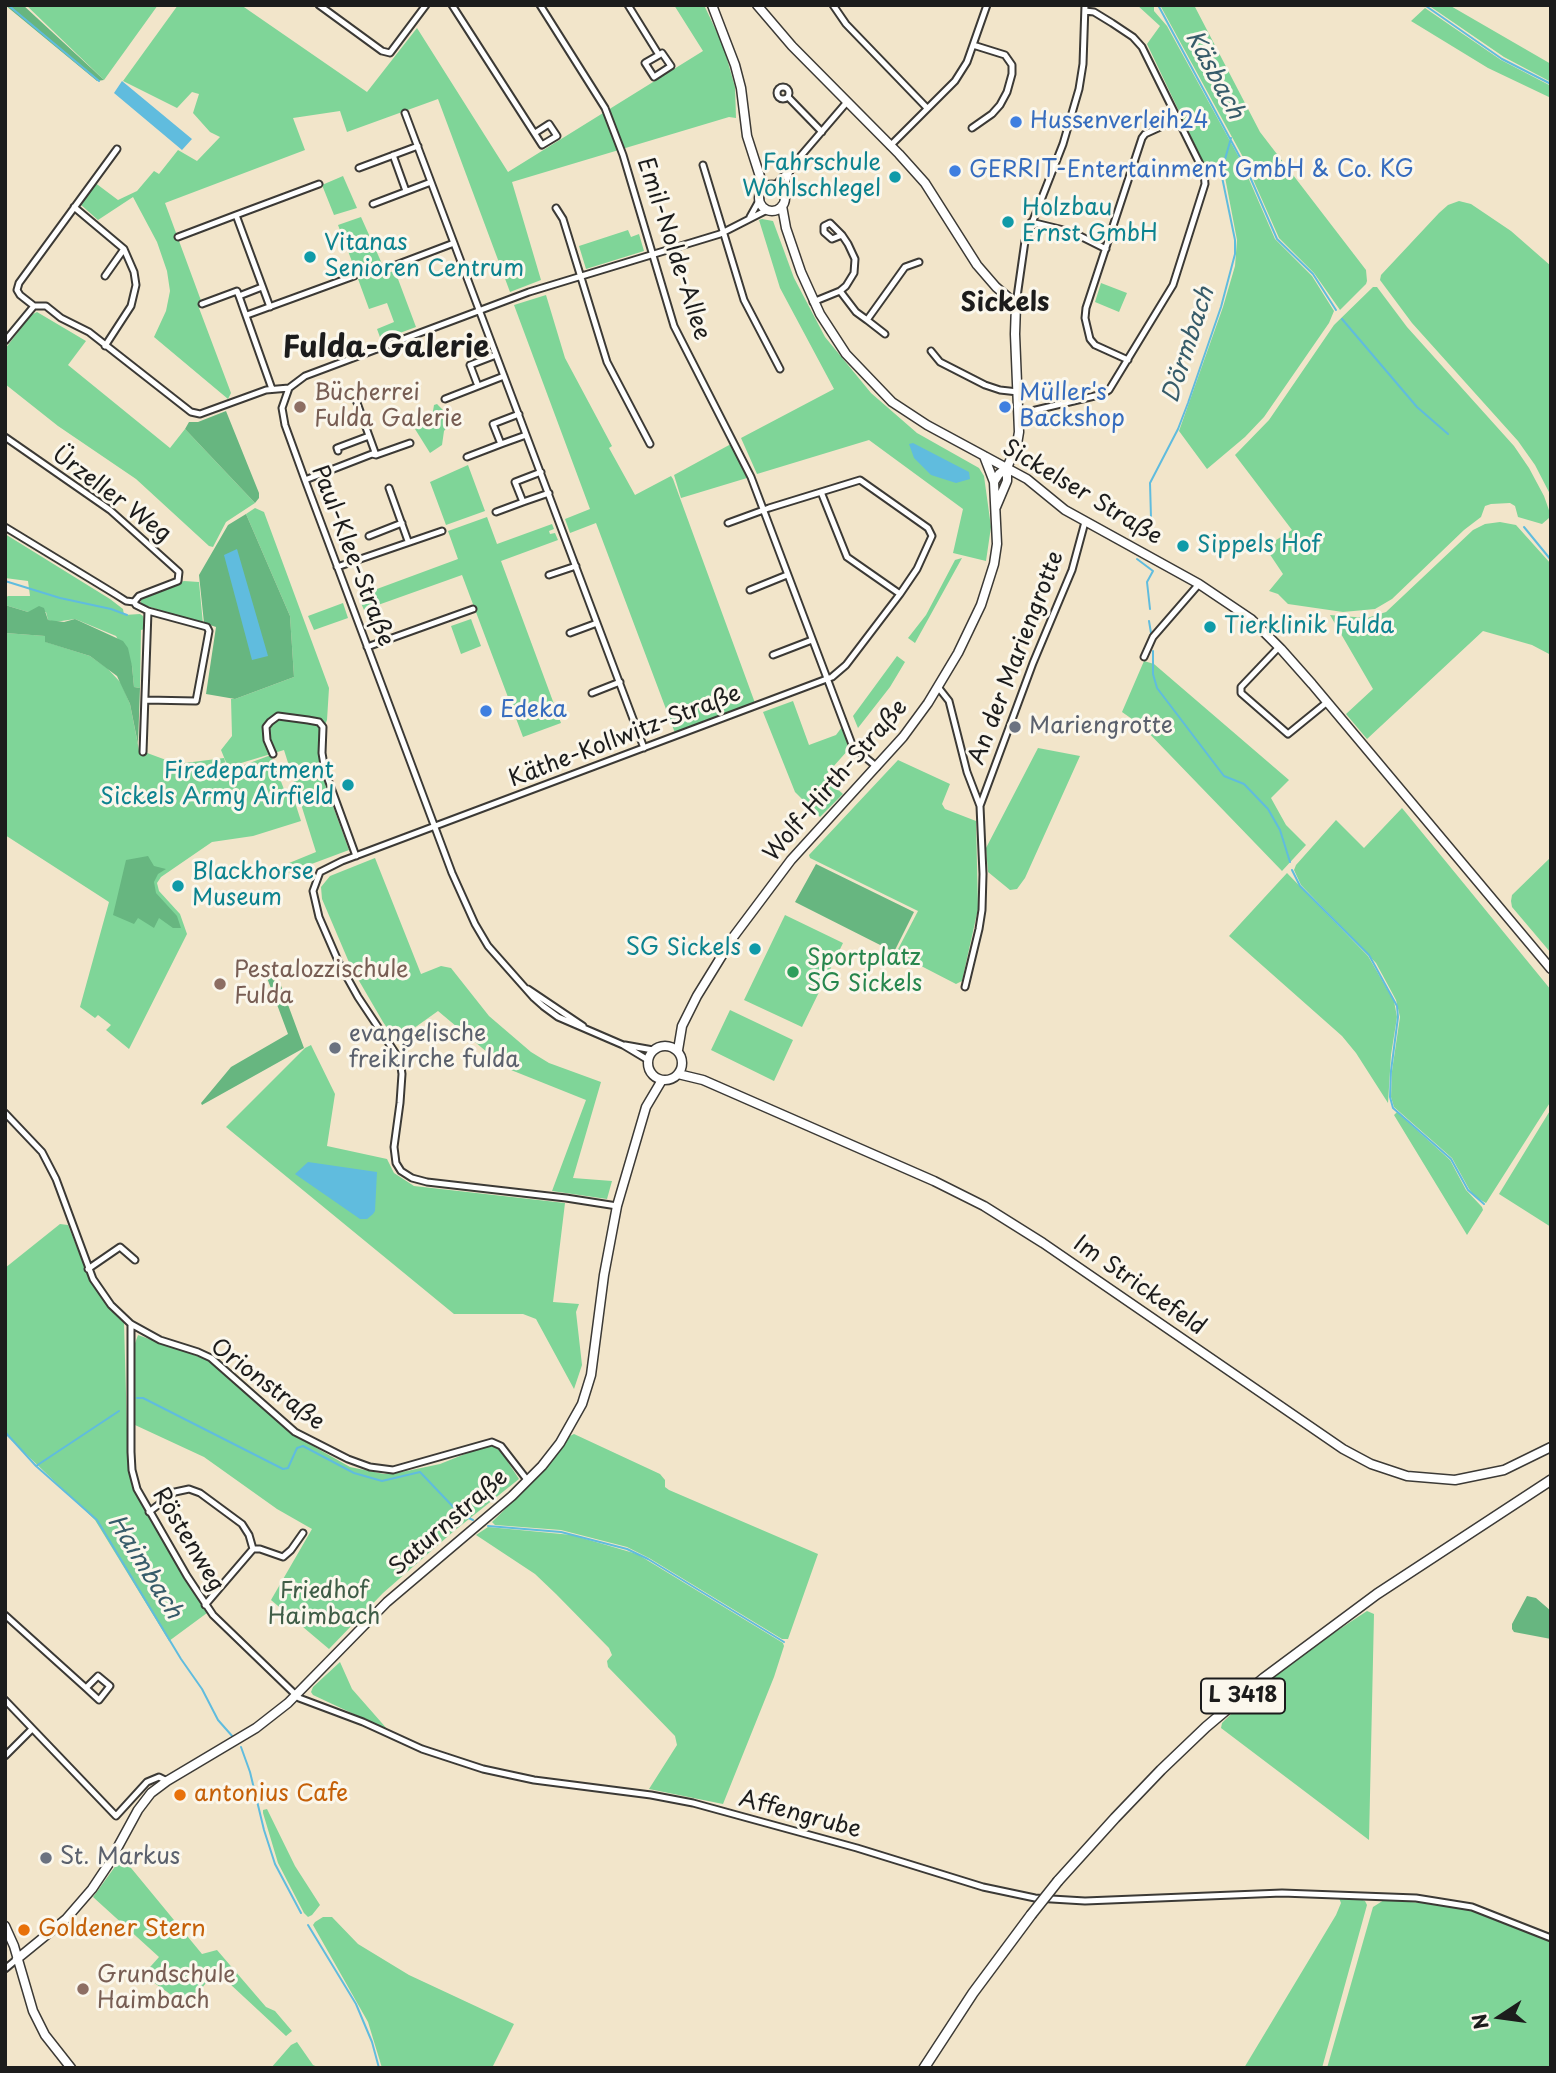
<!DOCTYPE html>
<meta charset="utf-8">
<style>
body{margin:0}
#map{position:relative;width:1556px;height:2073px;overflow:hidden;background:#f2e5ca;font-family:"Playpen Sans",sans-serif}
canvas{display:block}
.frame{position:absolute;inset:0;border:7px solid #1c1c1c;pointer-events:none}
.north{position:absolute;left:1465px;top:1982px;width:70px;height:70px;-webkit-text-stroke:5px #fbf7ec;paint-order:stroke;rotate:257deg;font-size:19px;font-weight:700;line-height:28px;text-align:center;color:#1c1c1c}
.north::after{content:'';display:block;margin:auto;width:24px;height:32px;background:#1c1c1c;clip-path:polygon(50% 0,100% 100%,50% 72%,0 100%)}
</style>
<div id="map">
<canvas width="1556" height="2073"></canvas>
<div class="frame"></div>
<div class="north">N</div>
</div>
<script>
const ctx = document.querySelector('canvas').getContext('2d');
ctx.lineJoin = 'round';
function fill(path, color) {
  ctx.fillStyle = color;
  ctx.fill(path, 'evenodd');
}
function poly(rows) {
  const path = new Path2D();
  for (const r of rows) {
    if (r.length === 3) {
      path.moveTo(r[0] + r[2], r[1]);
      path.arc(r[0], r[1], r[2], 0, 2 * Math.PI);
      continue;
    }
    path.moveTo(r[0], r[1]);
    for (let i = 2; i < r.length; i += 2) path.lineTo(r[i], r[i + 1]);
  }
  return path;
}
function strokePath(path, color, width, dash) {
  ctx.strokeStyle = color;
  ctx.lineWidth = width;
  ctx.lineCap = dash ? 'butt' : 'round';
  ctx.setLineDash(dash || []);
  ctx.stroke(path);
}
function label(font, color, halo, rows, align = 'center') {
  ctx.font = font + ' "Playpen Sans",sans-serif';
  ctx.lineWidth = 6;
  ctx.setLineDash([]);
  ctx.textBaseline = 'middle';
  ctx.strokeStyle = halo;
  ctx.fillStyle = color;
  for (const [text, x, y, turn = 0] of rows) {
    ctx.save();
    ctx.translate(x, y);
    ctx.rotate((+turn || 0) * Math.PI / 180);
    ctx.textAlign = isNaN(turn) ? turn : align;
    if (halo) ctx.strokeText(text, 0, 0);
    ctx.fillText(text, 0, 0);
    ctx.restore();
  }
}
const green = poly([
 [26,5,158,5,104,80],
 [178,5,241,5,367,92,417,28,508,172,703,51,674,5,704,5,723,45,735,87,736,118,729,117,512,182,541,280,510,292,438,99,347,132,340,111,293,118,305,150,165,203,203,306,199,308,231,393,228,399,154,337,166,311,170,291,167,271,157,242,133,197,98,220,80,204,94,182,118,200,137,191,154,171,159,174,178,150,197,161,220,137,210,132,193,113,199,94,192,92,177,108,123,81],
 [1137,5,1154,5,1154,11,1167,26,1241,161,1275,239,1312,276,1334,311,1329,323,1264,417,1245,437,1207,469,1179,431,1223,307,1235,266,1237,240,1224,172,1210,176,1206,168,1147,44,1160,26],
 [1160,5,1194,5,1260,132,1366,270,1367,281,1366,284,1340,310,1314,273,1279,238,1244,159],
 [1428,5,1449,5,1551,64,1551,82,1504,57],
 [1425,8,1501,60,1551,86,1551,98,1488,68,1411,21],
 [343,176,357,208,334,215,322,185],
 [1459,201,1471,204,1511,231,1551,266,1551,496,1535,465,1518,441,1412,323,1380,280,1381,275,1439,213,1448,205],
 [361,217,383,266,356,272,338,225],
 [762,219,773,221,794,278,825,337,871,393,917,433,979,468,984,476,991,527,986,561,953,553,963,509,869,440,757,474,741,438,834,389,780,288,759,220],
 [628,230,631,237,639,234,644,251,586,269,579,246],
 [395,271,416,327,381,340,377,329,394,322,387,303,369,309,358,279],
 [1101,283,1127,293,1119,312,1095,302],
 [1373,287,1377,287,1407,327,1514,446,1529,468,1544,496,1550,513,1549,518,1542,524,1518,517,1515,506,1510,503,1491,504,1485,506,1481,517,1464,530,1392,599,1375,609,1343,612,1288,604,1278,594,1269,591,1283,574,1265,547,1292,530,1235,455,1269,420,1334,325],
 [546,295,565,358,612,446,609,448,635,495,671,476,673,479,755,703,675,733,596,523,570,533,565,519,590,509,514,305],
 [37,312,86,341,68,365,170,448,185,429,255,503,226,522,213,547,209,546,136,479,58,426,5,384,5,349,31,315],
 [437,404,446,413,448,426,444,431,442,445,430,453,415,429,431,423,434,405],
 [731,444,747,478,681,498,674,475],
 [468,465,485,511,446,525,430,482],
 [255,508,264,512,329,688,327,720,321,734,319,760,326,787,349,850,274,878,272,870,316,852,284,750,228,767,221,750,232,736,231,699,235,699,294,677,290,616,246,514],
 [487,517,497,544,552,524,554,529,549,531,550,534,555,533,558,540,501,561,561,723,523,737,462,575,364,610,358,596,458,559,448,531],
 [1500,522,1516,525,1551,564,1551,655,1532,645,1483,631,1367,739,1346,714,1373,689,1330,615,1367,618,1386,612,1473,530,1485,524],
 [5,534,110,599,123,609,124,615,140,614,143,616,145,629,141,630,140,688,134,687,132,666,116,636,75,619,55,622,48,620,46,612,28,612,5,605,5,598,8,596,30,596,28,581,5,578],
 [962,558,915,643,908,638,926,615,955,560],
 [184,581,199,582,203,624,141,604,141,598],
 [343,603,348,618,314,630,308,616],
 [471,619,481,646,461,654,451,626],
 [5,633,46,636,46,642,90,656,107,668,121,683,130,704,139,750,177,764,224,758,228,771,271,755,285,792,291,790,301,821,253,836,212,842,161,877,157,883,159,891,180,914,187,934,129,1049,106,1030,111,1025,98,1015,95,1018,80,1007,109,902,5,835],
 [897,656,905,662,890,687,858,728,853,716],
 [1144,661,1154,664,1289,780,1271,798,1286,825,1306,845,1282,871,1142,726,1122,712],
 [793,701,809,745,836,735,842,727,849,749,824,777,843,794,820,817,795,792,763,712],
 [1038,748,1080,756,1025,878,1017,889,1010,890,988,872,986,848],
 [898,760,950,784,942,804,945,809,976,821,978,909,962,981,956,984,896,953,918,911,810,858,809,855],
 [1402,808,1551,990,1551,1101,1486,1203,1475,1197,1469,1189,1452,1158,1394,1107,1391,1097,1392,1071,1400,1017,1396,1000,1376,963,1301,885,1294,870,1296,865,1336,820,1364,848],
 [1551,857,1551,953,1512,907,1511,901,1512,895],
 [375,858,421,974,441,966,451,968,489,1016,531,1052,549,1063,601,1082,573,1178,612,1181,607,1199,552,1191,586,1100,506,1068,438,1011,396,1041,383,1022,351,967,322,899,321,887,330,876],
 [1287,873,1368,956,1394,1001,1397,1017,1391,1055,1388,1103,1356,1053,1342,1036,1229,936],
 [785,915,843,943,802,1027,744,1000],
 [730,1010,793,1040,774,1081,711,1050],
 [311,1045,335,1094,327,1146,387,1159,394,1173,414,1186,565,1203,553,1302,579,1304,576,1312,582,1365,574,1389,536,1319,523,1314,454,1314,226,1127,305,1048],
 [1551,1109,1551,1227,1499,1194],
 [1397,1112,1450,1160,1466,1190,1482,1207,1483,1210,1467,1235,1394,1115],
 [60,1224,68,1225,88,1275,97,1291,124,1323,128,1465,132,1487,207,1613,169,1641,95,1520,5,1434,5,1268],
 [138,1335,208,1360,299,1438,350,1467,384,1474,402,1472,440,1464,480,1448,491,1446,500,1450,519,1479,454,1531,383,1593,329,1649,271,1600,312,1529,277,1509,204,1457,135,1425,134,1346],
 [574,1434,660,1474,665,1480,665,1487,669,1490,818,1554,788,1639,782,1639,649,1558,627,1547,561,1530,495,1525,492,1522,545,1470,570,1436],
 [488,1527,572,1535,637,1554,783,1643,784,1646,774,1677,723,1804,649,1789,677,1745,675,1736,608,1667,607,1661,612,1655,609,1648,556,1594,535,1574,476,1535],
 [1367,1611,1374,1614,1369,1840,1221,1728,1222,1723,1230,1715,1268,1682,1314,1646],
 [340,1662,352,1689,388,1730,313,1695,311,1692,313,1687],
 [267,1809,295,1866,320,1905,312,1915,308,1917,304,1913,278,1863,263,1813,263,1810],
 [122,1857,202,1954,217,1950,266,2007,275,2011,292,2031,286,2036,216,1971,187,2006,143,1975,159,1957,93,1897],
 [1339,1898,1360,1899,1365,1901,1367,1905,1322,2068,1244,2068,1336,1915,1341,1903],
 [1384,1900,1437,1904,1472,1911,1551,1941,1551,2068,1327,2068,1373,1907],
 [323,1917,332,1917,358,1944,409,1975,514,2024,492,2068,382,2068,368,2022,313,1925,315,1922],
 [297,2042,313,2065,320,2068,271,2068,291,2045]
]);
const forest = poly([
 [5,5,23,5,104,80,97,81],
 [226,411,259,493,259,498,255,503,185,429,189,422,198,422],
 [246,514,290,616,294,677,235,699,206,694,216,627,204,623,199,575,228,525],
 [5,605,28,612,39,606,44,608,48,620,64,622,75,619,123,641,128,648,132,666,134,687,140,688,138,744,130,704,117,676,90,656,45,642,45,636,5,633],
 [148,856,154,866,166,869,158,874,154,882,156,893,177,916,181,928,173,928,159,918,154,928,138,918,134,924,113,915,126,860],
 [816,864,914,912,894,952,795,902],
 [267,965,273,980,280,983,304,1048,202,1105,201,1103,231,1067,288,1034,263,967],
 [1527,1596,1536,1598,1551,1611,1551,1639,1514,1632,1512,1629,1512,1624]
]);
const water = poly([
 [122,81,192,139,182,150,114,93],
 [913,443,969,472,970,479,956,483,931,475,914,458,909,444],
 [237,549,268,656,252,660,224,555],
 [308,1162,377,1172,375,1211,373,1214,367,1219,360,1219,295,1174]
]);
const stream = poly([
 [8,5,99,81],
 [1158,5,1242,161],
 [1426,6,1502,59,1551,84],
 [1222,170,1231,138],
 [1247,170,1277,239,1313,274,1336,310],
 [1342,319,1417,407,1448,434],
 [1151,518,1150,483,1178,429,1188,403,1221,307,1235,254,1235,240,1222,177],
 [1524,527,1551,560],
 [1137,559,1153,571,1147,582,1150,609],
 [5,581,60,598,111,609,127,615],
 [1149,621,1151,633],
 [1153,651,1153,674,1157,688,1224,776,1244,784,1268,809,1280,830,1290,862],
 [1292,870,1300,886,1369,955,1397,1006,1398,1017,1391,1071,1390,1097,1393,1108,1451,1159,1468,1190,1484,1204],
 [137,1398,143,1398,283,1469,288,1468,297,1448,303,1446,354,1473,382,1481,420,1472,460,1514,473,1520],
 [5,1432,36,1466,97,1520,181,1659,202,1689,218,1720,233,1737],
 [36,1466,119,1411],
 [488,1526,561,1532,627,1549,648,1559,784,1642],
 [241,1747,250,1772,264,1830,275,1864,301,1913],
 [308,1925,356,2004,372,2042,379,2068]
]);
const street = poly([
 [319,5,382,51,390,53,426,5],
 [452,5,542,145,557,136,549,124,535,133],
 [540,5,605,108,623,155,674,326,751,477,853,747,877,767],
 [628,5,659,55,662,53,671,66,654,77,645,63,659,55],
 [833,5,846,24,927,108],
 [783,93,6],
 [788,97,822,132],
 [405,113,644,748],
 [972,128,992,114,1000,105,1007,92,1012,74,1012,65,1005,55,973,45],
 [890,146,955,81,967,62,987,5],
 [117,149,19,283,17,290,20,295,34,306,46,306,61,318,89,332,191,412,200,414,266,390,289,388],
 [393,155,406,191],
 [703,165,744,300,780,369],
 [359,168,418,146],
 [775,186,847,102],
 [783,192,790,171],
 [373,204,431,182],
 [74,207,124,249,134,272,136,285,131,306,105,346],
 [556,208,563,219,607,362,650,444],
 [236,215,319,184],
 [750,217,760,199],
 [1031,222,1072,232,1106,249],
 [178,237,236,215,270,307],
 [396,265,454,243],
 [105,276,124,249],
 [840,291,856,312,867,320,905,267,919,262],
 [239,296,272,389],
 [813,302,840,291,846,286,854,273,855,259,848,244,842,235,830,223,824,226,824,232,832,239,842,235],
 [202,304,237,291,239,296,262,287],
 [1016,304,1025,241,1063,144,1079,89,1083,64,1085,5],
 [247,315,354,276],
 [867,320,885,334],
 [5,341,34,306],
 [931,351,940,362,985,385,1000,390,1018,392],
 [1128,360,1095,345,1090,339,1085,318,1086,308,1142,138,1145,134,1178,119],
 [478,386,470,365,496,355],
 [445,399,504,376],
 [356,400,376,455],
 [519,414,493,424,501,444,526,435],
 [1019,414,1103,394,1109,390,1173,285,1205,184,1204,172,1197,158,1142,47,1133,37,1112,23,1094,12,1085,11],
 [5,437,110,510,179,572,178,581,139,596,134,602],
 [338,451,337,448,369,436],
 [467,457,501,444],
 [541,472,515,482,523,502,549,493],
 [305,480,372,454,376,455,410,443],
 [389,488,408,541],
 [821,492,847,557,900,594],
 [496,512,523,502],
 [5,527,115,594,126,601,134,602,136,605,148,611,143,752],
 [369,536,402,523],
 [337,567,442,531],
 [549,575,576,566],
 [750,590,787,575],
 [570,633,597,623],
 [367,647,473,609],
 [1279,647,1241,687,1241,693,1288,734,1326,703],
 [773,655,812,640],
 [1144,657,1153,637,1199,584],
 [938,687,949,701,967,772,980,806,983,874,982,910,979,929,965,987],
 [592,693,620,682],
 [146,700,196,701,209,631,207,627,148,611],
 [273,754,267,740,266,727,270,722,278,716,308,720,319,722,323,727,322,753,325,771,356,856],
 [980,806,1033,663,1072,570,1085,522],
 [528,989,583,1026],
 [625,1045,653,1050],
 [648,1060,623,1045,558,1017,543,1006,534,998,488,946,475,924,452,873,305,480,285,425,282,408,289,388,305,376,529,292,720,234,767,210],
 [5,1113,42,1152,56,1179,93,1279,111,1305,131,1324,160,1340,198,1352,211,1358,295,1432,348,1459,370,1467,393,1470,492,1442,501,1446,528,1481],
 [617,1206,566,1198,427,1182,412,1178,401,1171,396,1163,394,1147,400,1103,402,1074,400,1060,358,997,339,963,319,917,313,891,320,872,342,861,832,677,846,665,900,594,917,569,932,536,928,528,860,480,769,508,728,523],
 [88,1269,120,1247,135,1260],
 [131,1324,131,1452,132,1470,137,1489,187,1576,213,1615,299,1698,363,1722,422,1749,483,1769,534,1780,651,1795,693,1803,857,1848,983,1887,1035,1898,1085,1901,1282,1893,1416,1898,1472,1907,1551,1938],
 [149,1512,175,1492,189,1489,200,1493,242,1524,249,1535,253,1549],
 [205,1605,253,1549,260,1549,283,1557,291,1550,303,1533],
 [5,1615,86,1688],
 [98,1676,110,1686,99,1700,86,1688,98,1676],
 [5,1700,116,1816,147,1782,159,1777,167,1781],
 [5,1756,32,1729],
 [5,1969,17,1959]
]);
const secondary = poly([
 [712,5,735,65,741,88,747,136,764,189],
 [757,5,792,46,899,154,925,183,977,265,996,287,1016,304,1015,334,1019,432,1017,444,1007,468,1007,481,996,507],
 [772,198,13],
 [782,206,786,228,801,272,820,314,846,354,892,402,927,425,1027,479,1065,510,1199,584,1251,619,1281,649,1312,684,1551,969],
 [984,456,994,482],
 [665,1063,17],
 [678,1050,682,1026,697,996,734,936,791,860,903,737,928,703,958,653,981,605,994,564,997,544,994,482,999,474,1007,468],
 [678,1074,703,1080,934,1181,984,1206,1043,1243,1343,1449,1371,1464,1407,1476,1455,1480,1504,1470,1551,1447],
 [5,1926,14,1946,33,2011,45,2035,71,2068],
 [17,1959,66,1919,92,1889,108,1865,138,1810,151,1793,167,1781,256,1728,288,1703,387,1602,512,1496,542,1466,560,1443,582,1404,591,1375,604,1275,617,1206,646,1107,662,1080]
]);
const primary = poly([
 [1058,1881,1115,1818,1161,1770,1206,1727,1264,1678,1377,1594,1551,1480],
 [924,2068,973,1993,1031,1915]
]);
const primaryBridge = poly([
 [1031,1915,1058,1881]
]);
const markers = [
 [1016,122,7,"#3f7fe0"],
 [955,171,7,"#3f7fe0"],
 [895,177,7,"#0f9aa8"],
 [1008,222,7,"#0f9aa8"],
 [310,257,7,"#0f9aa8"],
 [300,407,7,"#8d6e63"],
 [1005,407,7,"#3f7fe0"],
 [1183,546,7,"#0f9aa8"],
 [1210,627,7,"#0f9aa8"],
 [486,711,7,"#3f7fe0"],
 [1015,727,7,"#6b7280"],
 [348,785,7,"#0f9aa8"],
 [178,886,7,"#0f9aa8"],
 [755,949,7,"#0f9aa8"],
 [793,972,7,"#2e9e5b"],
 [220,984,7,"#8d6e63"],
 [335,1048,7,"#6b7280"],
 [180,1795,7,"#e8710a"],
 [46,1858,7,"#6b7280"],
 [24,1930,7,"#e8710a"],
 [83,1989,7,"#8d6e63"]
];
const shields = [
 [1243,1696,84]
];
const shieldNames = [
 ["L 3418",1243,1696]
];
const shopNames = [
 ["Hussenverleih24",1030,122],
 ["GERRIT-Entertainment GmbH & Co. KG",969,171],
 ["Müller's",1019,394],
 ["Backshop",1019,420],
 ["Edeka",500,711]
];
const cultureNames = [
 ["Fahrschule",881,164,"right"],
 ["Wohlschlegel",881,190,"right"],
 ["Holzbau",1022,209],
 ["Ernst GmbH",1022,235],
 ["Vitanas",324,244],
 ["Senioren Centrum",324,270],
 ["Sippels Hof",1197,546],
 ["Tierklinik Fulda",1224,627],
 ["Firedepartment",334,772,"right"],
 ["Sickels Army Airfield",334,798,"right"],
 ["Blackhorse",192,873],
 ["Museum",192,899],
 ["SG Sickels",741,949,"right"]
];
const streetNames = [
 ["Emil-Nolde-Allee",673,249,72],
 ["Sickelser Straße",1082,493,31],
 ["Ürzeller Weg",111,495,37],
 ["Paul-Klee-Straße",352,556,69],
 ["An der Mariengrotte",1017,658,-69],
 ["Käthe-Kollwitz-Straße",625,737,-21],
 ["Wolf-Hirth-Straße",836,781,-49],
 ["Im Strickefeld",1139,1286,35],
 ["Orionstraße",267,1385,37],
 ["Saturnstraße",449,1523,-41],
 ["Röstenweg",188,1540,59],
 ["Affengrube",800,1815,15]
];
const educationNames = [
 ["Bücherrei",314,394],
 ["Fulda Galerie",314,420],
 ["Pestalozzischule",234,971],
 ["Fulda",234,997],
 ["Grundschule",97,1976],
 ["Haimbach",97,2002]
];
const worshipNames = [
 ["Mariengrotte",1029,727],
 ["evangelische",349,1035],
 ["freikirche fulda",349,1061],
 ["St. Markus",60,1858]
];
const leisureNames = [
 ["Sportplatz",807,959],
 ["SG Sickels",807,985]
];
const parkNames = [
 ["Friedhof",324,1592],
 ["Haimbach",324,1618]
];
const foodNames = [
 ["antonius Cafe",194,1795],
 ["Goldener Stern",38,1930]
];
const waterNames = [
 ["Käsbach",1214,75,62],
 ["Dörmbach",1189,345,-72],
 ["Haimbach",144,1567,58]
];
const quarterNames = [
 ["Sickels",1005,304]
];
const districtNames = [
 ["Fulda-Galerie",386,349]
];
fill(green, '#7fd598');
fill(forest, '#67b680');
fill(water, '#60bcde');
strokePath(stream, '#60bcde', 2);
strokePath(street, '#3c3a36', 9);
strokePath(secondary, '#3c3a36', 11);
strokePath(primary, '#3c3a36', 12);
strokePath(street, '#fff', 5);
strokePath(secondary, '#fff', 8);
strokePath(primary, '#fff', 9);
strokePath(primaryBridge, '#3c3a36', 12, []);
strokePath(primaryBridge, '#fff', 9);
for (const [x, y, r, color] of markers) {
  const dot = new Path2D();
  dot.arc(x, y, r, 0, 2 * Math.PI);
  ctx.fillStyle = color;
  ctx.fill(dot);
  strokePath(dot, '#fbf7ec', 2.5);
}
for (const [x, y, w] of shields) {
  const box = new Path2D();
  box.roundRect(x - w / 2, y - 17.5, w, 35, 5);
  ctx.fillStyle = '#fbf7ec';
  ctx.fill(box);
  strokePath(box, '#1c1c1c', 2);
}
label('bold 21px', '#1c1c1c', null, shieldNames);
label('23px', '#366cbe', '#fbf7ec', shopNames, 'left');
label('23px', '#0d838f', '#fbf7ec', cultureNames, 'left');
label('23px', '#1c1c1c', '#fbf7ec', streetNames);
label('23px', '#785e54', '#fbf7ec', educationNames, 'left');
label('23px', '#5b616d', '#fbf7ec', worshipNames, 'left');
label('23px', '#27864d', '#fbf7ec', leisureNames, 'left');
label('23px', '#3f5d47', '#fbf7ec', parkNames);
label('23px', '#c56008', '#fbf7ec', foodNames, 'left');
label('italic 24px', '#375c6a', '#fbf7ec', waterNames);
label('bold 26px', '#1c1c1c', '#fbf7ec', quarterNames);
label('bold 30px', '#1c1c1c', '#fbf7ec', districtNames);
</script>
